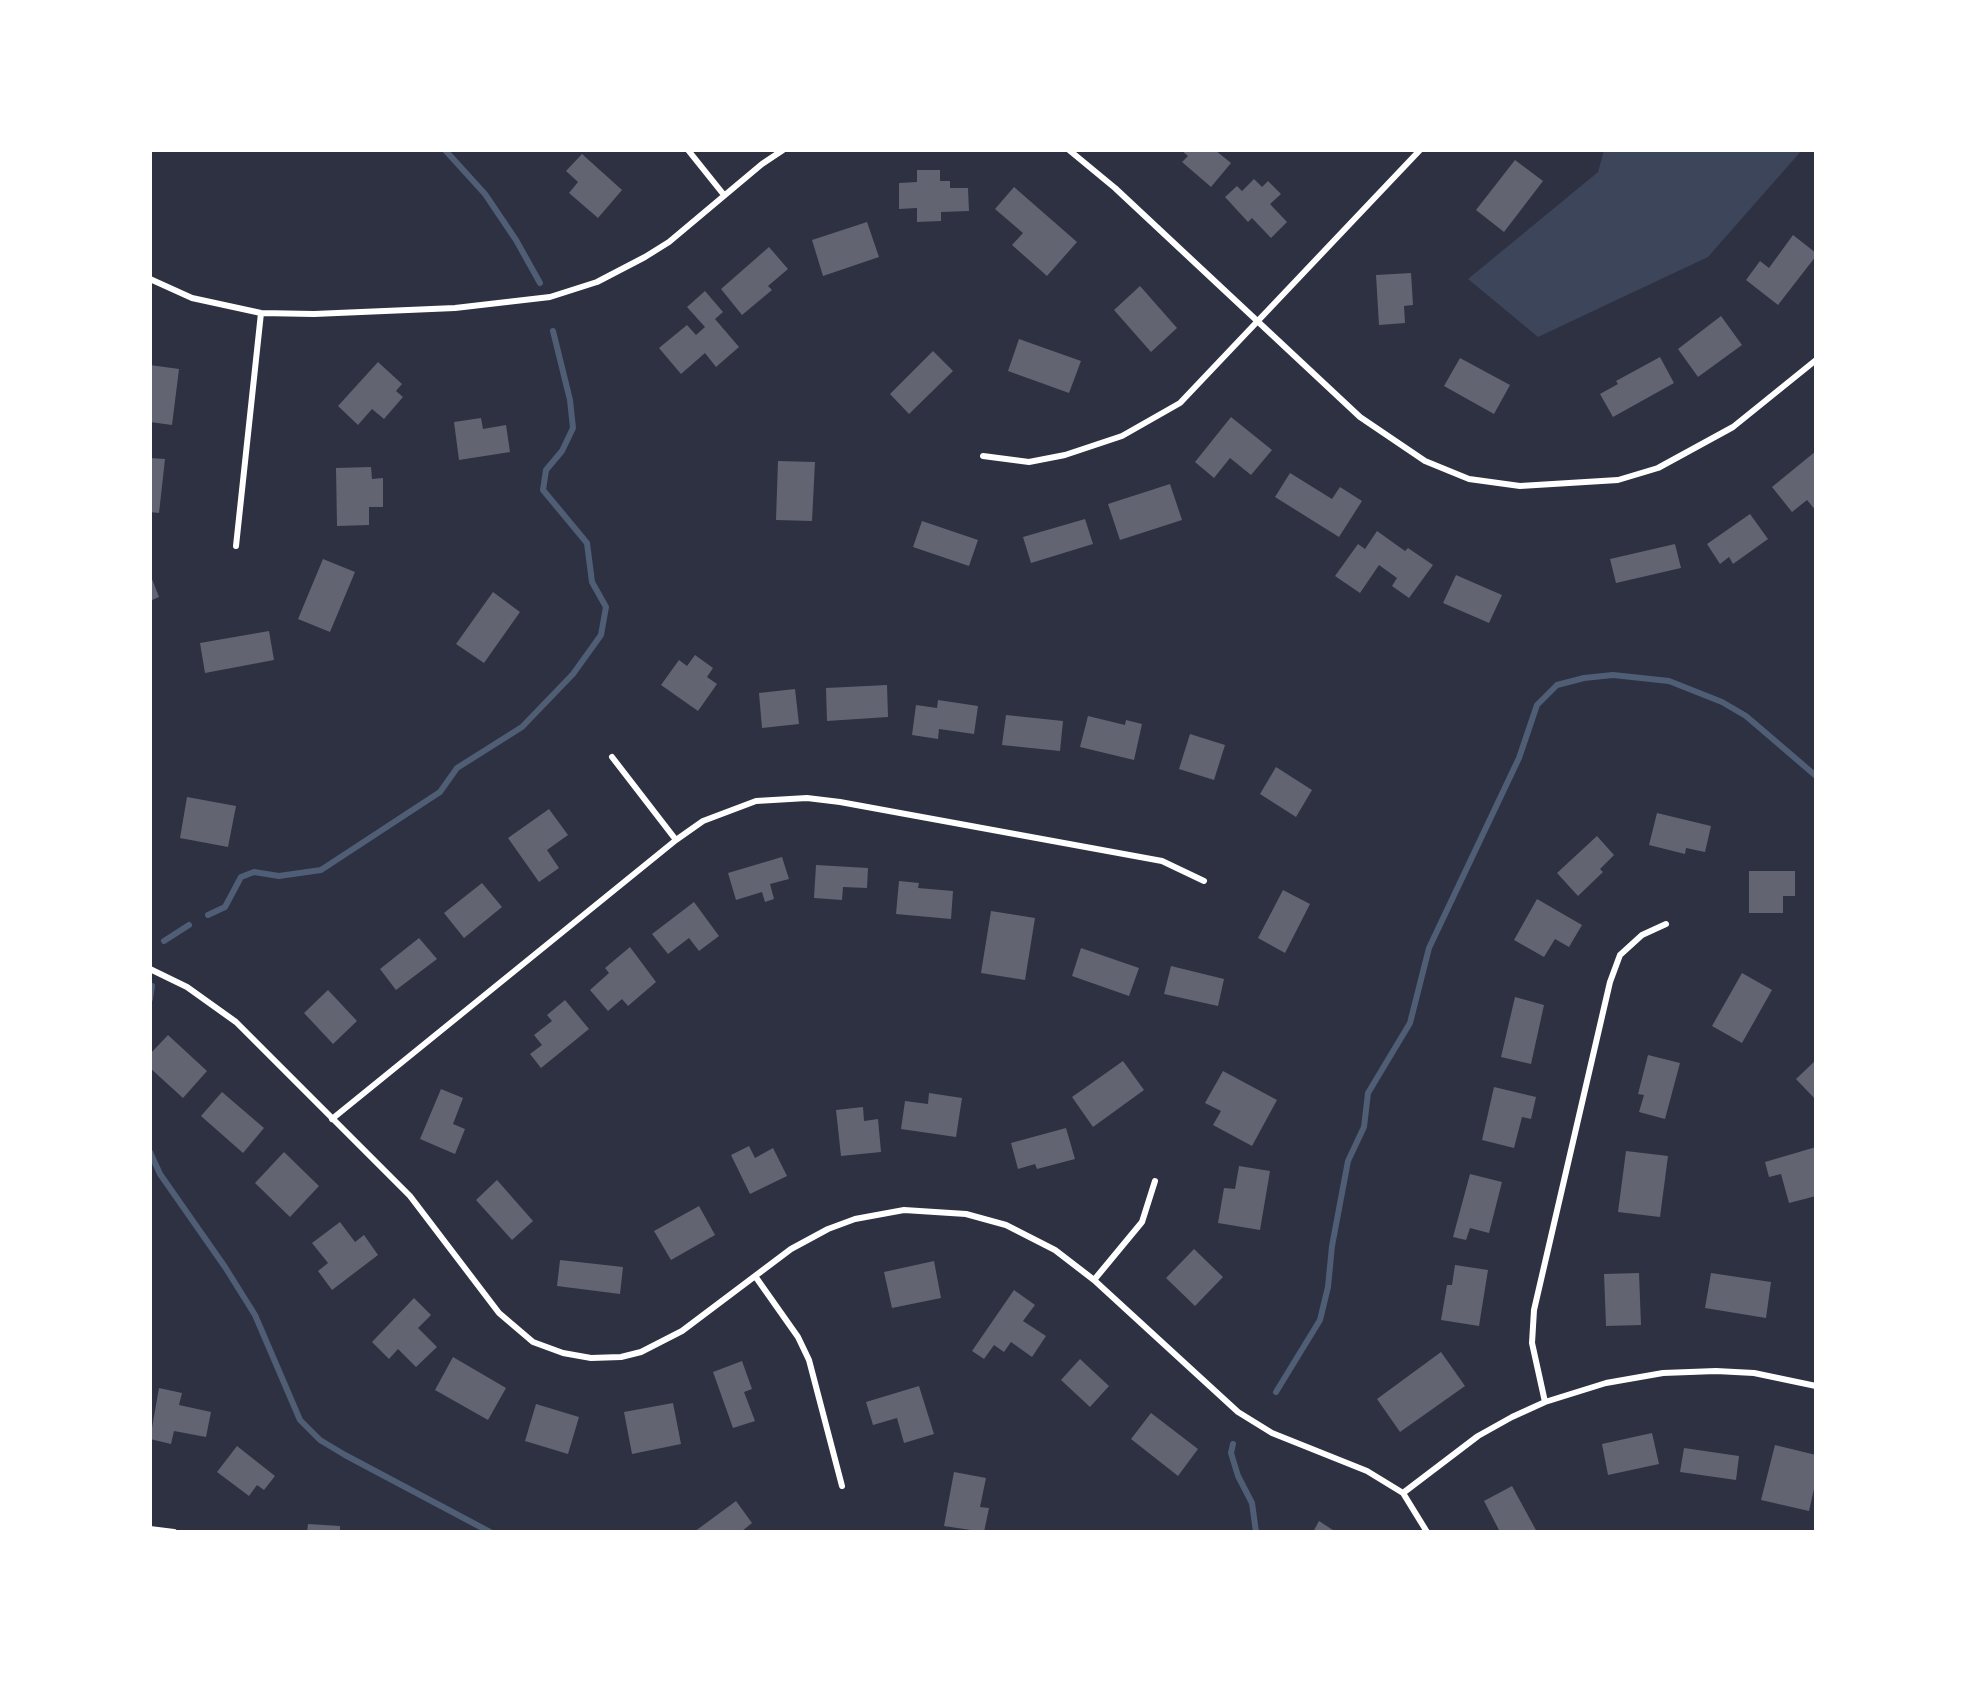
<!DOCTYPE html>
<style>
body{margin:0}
#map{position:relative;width:1966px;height:1682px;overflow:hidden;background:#2d3142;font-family:Figtree,sans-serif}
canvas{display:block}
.frame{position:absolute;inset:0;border:152px solid #fff;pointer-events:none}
</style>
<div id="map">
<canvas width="1966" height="1682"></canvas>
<div class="frame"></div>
</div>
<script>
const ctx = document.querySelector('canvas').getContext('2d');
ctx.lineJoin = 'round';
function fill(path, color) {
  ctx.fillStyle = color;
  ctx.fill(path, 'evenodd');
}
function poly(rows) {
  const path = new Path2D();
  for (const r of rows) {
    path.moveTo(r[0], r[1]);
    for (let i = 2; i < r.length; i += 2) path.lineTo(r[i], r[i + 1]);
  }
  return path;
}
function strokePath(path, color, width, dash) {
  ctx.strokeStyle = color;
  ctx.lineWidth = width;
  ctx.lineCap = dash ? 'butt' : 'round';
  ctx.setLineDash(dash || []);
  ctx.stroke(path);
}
const green = poly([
 [1604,150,1802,150,1708,257,1538,337,1468,279,1598,172]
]);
const stream = poly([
 [445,150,485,194,516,240,540,283],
 [208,915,225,907,241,877,254,872,279,876,321,870,440,792,457,768,522,727,573,674,601,635,606,607,592,582,587,543,543,490,546,470,562,451,573,428,570,400,553,331],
 [164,941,189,925],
 [150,999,152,986],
 [150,1152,160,1174,225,1267,255,1315,300,1420,320,1440,345,1455,490,1532],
 [1276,1392,1320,1320,1328,1287,1332,1246,1348,1161,1364,1127,1368,1093,1410,1023,1429,948,1519,758,1537,705,1557,685,1584,678,1613,675,1669,681,1722,702,1746,716,1816,776],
 [1233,1444,1231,1453,1238,1476,1252,1503,1256,1532]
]);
const building = poly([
 [1181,150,1215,150,1231,163,1211,187,1182,162,1188,156],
 [582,154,622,190,598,218,569,193,578,182,566,171],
 [1515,160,1543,181,1504,232,1476,210],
 [917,170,940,170,940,181,950,181,950,188,968,188,969,211,941,212,941,221,917,222,917,208,899,209,899,183,917,182],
 [1254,179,1262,187,1268,181,1281,194,1270,204,1287,222,1271,238,1252,218,1248,222,1225,197,1237,186,1242,191],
 [1014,187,1077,242,1047,276,1012,245,1023,233,995,209],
 [867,222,879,257,823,276,812,240],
 [1793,235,1816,253,1816,256,1778,305,1746,280,1760,261,1769,268],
 [769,247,788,269,768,286,772,290,742,315,721,289],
 [1411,273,1413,305,1404,306,1405,323,1379,325,1376,275],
 [1140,286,1177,328,1151,352,1114,310],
 [705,291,723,312,715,319,739,347,716,367,705,353,681,374,659,348,687,325,696,335,705,327,687,307],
 [1721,316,1742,345,1698,377,1678,349],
 [1019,339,1081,361,1069,393,1008,371],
 [933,351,953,371,909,414,890,394],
 [1660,357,1674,383,1613,417,1600,394,1618,384,1616,381],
 [1460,358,1510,385,1494,414,1444,386],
 [378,362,402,384,396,391,403,397,384,419,372,409,358,425,338,406],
 [150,365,179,369,172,425,150,422],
 [1231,417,1272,450,1251,475,1230,458,1214,478,1195,462],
 [481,418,483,429,506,425,510,452,459,460,454,422],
 [1816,451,1816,511,1807,500,1792,512,1772,487],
 [150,458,165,459,159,513,150,512],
 [778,461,815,462,812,521,776,520],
 [371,467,372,479,383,478,383,507,369,507,369,525,337,526,336,468],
 [1290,473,1332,499,1340,487,1362,501,1339,537,1275,497],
 [1170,484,1182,520,1120,540,1108,504],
 [1750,514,1768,539,1733,564,1729,557,1720,564,1707,544],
 [1085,519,1093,544,1031,563,1023,537],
 [922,521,978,540,969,566,913,547],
 [1377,531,1405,551,1408,548,1433,565,1409,598,1392,586,1397,578,1379,565,1360,593,1335,576,1358,544,1365,549],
 [1675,544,1681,568,1616,583,1610,559],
 [323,559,355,572,330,632,298,619],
 [150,574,159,597,150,601],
 [1456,575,1502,595,1489,623,1443,603],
 [493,592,520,612,484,663,456,644],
 [269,631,274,660,205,673,200,643],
 [695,655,713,668,707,677,717,684,698,711,661,685,679,660,687,666],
 [887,685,888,717,827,721,826,688],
 [795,689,799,724,762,728,759,693],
 [938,700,978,706,974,734,939,729,938,739,912,735,916,705,937,708],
 [1006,715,1063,721,1060,751,1002,745],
 [1088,716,1125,725,1126,720,1142,724,1134,760,1080,747],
 [1190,734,1225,745,1214,780,1179,769],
 [1276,767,1312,790,1296,817,1260,794],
 [187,797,236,806,228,847,180,838],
 [549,809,568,835,547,850,559,868,539,882,508,838],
 [1657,813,1711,826,1705,852,1686,848,1685,854,1649,845],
 [1597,836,1614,855,1600,869,1603,872,1578,896,1557,873],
 [782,857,789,879,770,884,774,899,765,902,762,892,736,900,728,873],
 [816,865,868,868,867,888,843,887,842,900,814,898],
 [1749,871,1795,871,1795,896,1783,896,1783,913,1749,913],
 [899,881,919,883,918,888,953,891,951,919,896,914],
 [482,883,502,907,464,938,444,913],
 [1283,890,1310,904,1285,953,1258,938],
 [1537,899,1582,925,1569,947,1555,939,1544,957,1514,940],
 [694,902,719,936,699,951,689,938,668,954,652,934],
 [991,911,1035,918,1025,980,981,973],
 [419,938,437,959,396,990,380,969],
 [630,947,656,982,628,1006,622,999,608,1011,590,990,609,973,605,968],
 [1081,948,1139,968,1129,996,1072,976],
 [1171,966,1224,979,1218,1006,1164,994],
 [1742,973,1772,990,1742,1043,1712,1026],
 [328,990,357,1021,333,1044,304,1013],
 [1515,997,1544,1005,1531,1064,1501,1057],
 [565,1000,589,1029,541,1068,530,1054,542,1045,534,1035,552,1021,547,1015],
 [168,1035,207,1071,183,1098,150,1068,150,1054],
 [1648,1055,1680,1063,1665,1119,1639,1112,1644,1095,1638,1094],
 [1816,1060,1816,1100,1796,1079],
 [1123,1061,1144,1090,1093,1127,1072,1097],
 [1223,1071,1277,1100,1252,1146,1213,1125,1221,1111,1205,1103],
 [1494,1087,1536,1097,1531,1119,1522,1117,1514,1148,1482,1140],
 [441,1089,463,1098,453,1124,465,1129,455,1154,420,1139],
 [222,1092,264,1128,243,1153,201,1116],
 [929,1093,962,1098,956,1137,901,1129,905,1101,928,1104],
 [863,1107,864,1121,878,1119,881,1152,841,1156,836,1110],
 [1066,1128,1075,1159,1037,1169,1035,1164,1018,1169,1011,1143],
 [749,1146,755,1158,773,1148,787,1176,750,1194,731,1155],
 [1816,1147,1816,1196,1789,1203,1781,1174,1769,1177,1765,1162],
 [1626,1151,1668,1156,1660,1217,1618,1212],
 [284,1152,319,1186,290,1217,255,1183],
 [1239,1166,1270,1171,1260,1230,1218,1223,1224,1188,1235,1189],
 [1470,1174,1502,1182,1489,1233,1470,1228,1466,1240,1453,1237],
 [497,1180,533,1221,512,1240,476,1200],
 [699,1206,715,1235,671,1260,654,1231],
 [340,1222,355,1242,364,1235,378,1255,332,1290,318,1271,328,1263,312,1243],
 [1194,1249,1223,1277,1195,1306,1166,1278],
 [560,1260,623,1267,620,1294,557,1286],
 [934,1261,941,1298,892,1308,884,1272],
 [1455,1265,1488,1270,1479,1326,1441,1320,1447,1285,1452,1285],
 [1639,1273,1641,1325,1606,1326,1604,1274],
 [1711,1273,1771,1282,1766,1318,1705,1308],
 [1014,1290,1035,1305,1023,1321,1046,1336,1032,1357,1011,1342,1004,1352,994,1345,984,1359,972,1351],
 [414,1298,431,1315,418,1328,437,1347,416,1367,398,1349,389,1359,372,1342],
 [1441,1352,1465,1386,1400,1432,1377,1399],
 [453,1357,506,1388,488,1420,435,1390],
 [1080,1359,1109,1386,1090,1407,1061,1380],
 [742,1361,752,1389,744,1392,755,1421,733,1428,713,1372],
 [919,1386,934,1434,904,1443,897,1418,873,1425,866,1402],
 [159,1388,182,1393,179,1405,211,1412,206,1437,174,1431,171,1444,150,1439],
 [673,1403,681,1444,632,1454,624,1412],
 [536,1404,579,1417,568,1454,525,1441],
 [1151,1413,1198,1449,1178,1476,1131,1439],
 [1652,1433,1659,1464,1608,1475,1602,1444],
 [1775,1445,1816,1455,1816,1480,1809,1511,1761,1500],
 [237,1446,275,1476,264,1490,257,1485,249,1496,217,1472],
 [1684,1448,1739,1456,1736,1480,1680,1472],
 [954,1472,986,1478,980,1507,989,1508,984,1532,944,1526],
 [1512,1486,1537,1532,1500,1532,1484,1501],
 [736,1501,752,1523,741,1532,694,1532],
 [1319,1521,1336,1532,1313,1532],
 [308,1524,340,1526,340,1532,307,1532]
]);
const minor = poly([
 [688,150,724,195],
 [1069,150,1115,188,1360,417,1425,461,1469,479,1520,486,1618,480,1658,468,1733,427,1816,360],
 [150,279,192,298,261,313,314,314,455,308,550,297,597,282,645,257,669,242,762,164,783,150],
 [983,456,1029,462,1065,455,1122,436,1180,403,1420,150],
 [236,546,261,313],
 [612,757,676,840],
 [150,969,187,987,236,1022,410,1196,499,1313,533,1342,563,1353,591,1358,621,1357,641,1352,682,1331,791,1249,828,1229,855,1219,904,1210,966,1214,1006,1225,1055,1250,1094,1280,1238,1412,1272,1433,1367,1471,1403,1493,1427,1532],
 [332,1119,676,840,703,821,756,801,807,798,840,802,1162,861,1204,881],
 [755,1276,798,1337,809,1360,842,1486],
 [1094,1280,1142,1222,1155,1181],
 [1545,1402,1532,1343,1534,1310,1610,982,1620,955,1642,935,1666,924],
 [1403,1493,1478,1436,1512,1417,1545,1402,1606,1383,1663,1373,1716,1371,1754,1373,1816,1386],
 [150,1529,174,1532]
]);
fill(green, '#3c4559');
strokePath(stream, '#4f5d75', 6);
fill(building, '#626471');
strokePath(minor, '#fff', 6);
</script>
